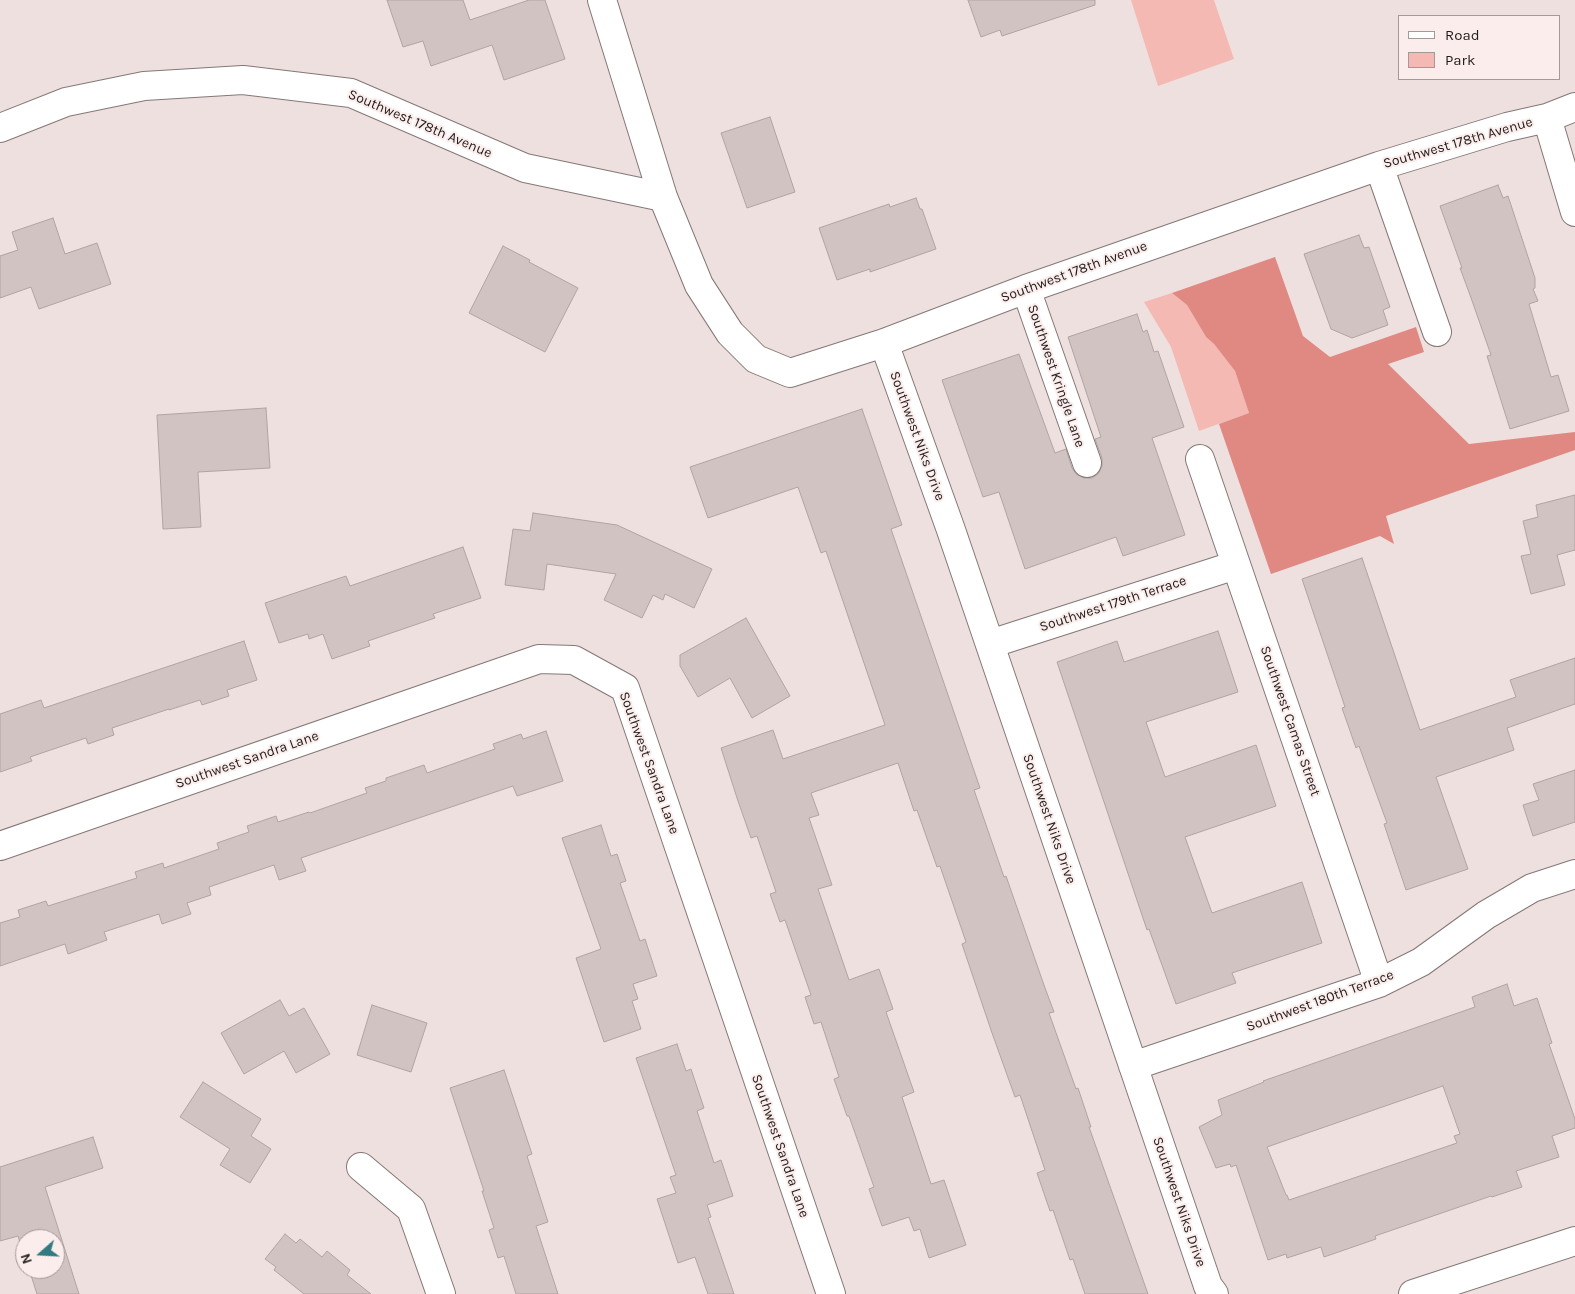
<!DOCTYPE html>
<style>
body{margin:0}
#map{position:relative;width:1575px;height:1294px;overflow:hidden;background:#eee0df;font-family:Karla,sans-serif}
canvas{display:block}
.legend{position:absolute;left:1398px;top:15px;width:162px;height:65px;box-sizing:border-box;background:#fbedec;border:1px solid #a39998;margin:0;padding:6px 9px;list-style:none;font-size:15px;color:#201c1b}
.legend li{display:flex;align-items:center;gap:10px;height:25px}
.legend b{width:25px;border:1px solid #a39998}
.north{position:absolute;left:15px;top:1229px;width:50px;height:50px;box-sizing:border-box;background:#fbedec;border:1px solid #a39998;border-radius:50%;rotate:251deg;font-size:14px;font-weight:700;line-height:20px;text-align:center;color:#201c1b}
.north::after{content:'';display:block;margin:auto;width:18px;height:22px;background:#327a82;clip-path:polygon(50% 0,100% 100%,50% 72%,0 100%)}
</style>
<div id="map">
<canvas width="1575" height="1294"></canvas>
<ul class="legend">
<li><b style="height:6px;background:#fff"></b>Road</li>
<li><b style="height:14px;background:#f5b9b3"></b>Park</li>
</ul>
<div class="north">N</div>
</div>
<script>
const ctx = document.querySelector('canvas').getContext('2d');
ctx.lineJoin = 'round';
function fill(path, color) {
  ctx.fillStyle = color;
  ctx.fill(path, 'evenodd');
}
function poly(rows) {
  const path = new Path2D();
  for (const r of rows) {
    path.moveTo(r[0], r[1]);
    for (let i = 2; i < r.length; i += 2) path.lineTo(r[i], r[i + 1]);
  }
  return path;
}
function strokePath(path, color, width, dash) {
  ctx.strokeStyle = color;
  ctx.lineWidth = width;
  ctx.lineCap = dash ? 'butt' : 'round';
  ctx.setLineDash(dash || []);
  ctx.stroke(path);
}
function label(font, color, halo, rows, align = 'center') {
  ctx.font = font + ' Karla,sans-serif';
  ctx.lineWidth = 4;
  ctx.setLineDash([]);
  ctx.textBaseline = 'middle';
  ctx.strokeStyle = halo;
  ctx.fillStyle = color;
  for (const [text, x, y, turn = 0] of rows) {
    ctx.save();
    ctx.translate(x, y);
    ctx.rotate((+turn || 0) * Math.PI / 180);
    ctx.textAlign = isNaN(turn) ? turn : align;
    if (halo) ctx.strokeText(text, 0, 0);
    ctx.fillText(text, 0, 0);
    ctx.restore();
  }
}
const green = poly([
 [1131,0,1214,0,1234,59,1158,86],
 [1172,293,1187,305,1206,337,1214,344,1235,371,1249,413,1199,431,1171,347,1144,302]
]);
const forest = poly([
 [1275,257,1303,336,1330,357,1416,327,1424,352,1388,364,1469,444,1575,432,1575,450,1386,516,1394,544,1380,536,1271,574,1219,424,1249,413,1235,371,1214,344,1206,337,1187,305,1172,293]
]);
const building = poly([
 [387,0,463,0,470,20,529,0,545,0,565,59,504,80,492,45,431,66,423,41,403,47,387,0],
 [968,0,1095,0,1095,5,1002,36,1000,30,981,37,968,0],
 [770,117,795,192,747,208,721,133,770,117],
 [1498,185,1503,198,1508,196,1535,278,1535,288,1533,289,1538,301,1529,304,1551,377,1558,375,1569,411,1510,429,1487,356,1491,355,1470,295,1460,268,1462,268,1440,206,1498,185],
 [916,198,920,209,922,209,936,249,870,272,870,269,837,280,819,228,889,204,890,207,916,198],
 [53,218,65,254,97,243,111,284,39,309,31,287,0,298,0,256,18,250,12,232,53,218],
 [1359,235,1364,248,1369,247,1390,307,1383,310,1388,325,1352,338,1331,329,1304,254,1359,235],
 [503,246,530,260,529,262,578,288,545,352,469,313,503,246],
 [1137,314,1143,332,1147,330,1154,352,1158,351,1184,427,1152,438,1185,535,1123,556,1116,537,1025,569,999,492,983,497,942,380,1019,354,1055,453,1066,449,1072,468,1076,474,1084,478,1092,478,1098,474,1102,466,1102,458,1095,439,1101,437,1068,337,1137,314],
 [266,408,270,468,198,472,201,527,163,529,157,415,266,408],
 [862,409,902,525,891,529,980,788,974,790,1004,877,1006,876,1045,988,1054,1012,1049,1013,1076,1089,1078,1088,1091,1127,1089,1127,1148,1294,1085,1294,1073,1259,1070,1260,1053,1210,1050,1211,1037,1173,1045,1170,1020,1095,1015,1097,992,1033,962,944,966,942,940,866,937,867,917,810,914,811,898,763,811,793,819,815,809,818,832,885,818,889,849,980,879,969,893,1009,886,1012,914,1092,902,1097,931,1184,944,1180,966,1245,929,1258,920,1229,914,1231,909,1217,882,1226,869,1189,874,1187,849,1116,847,1116,834,1079,839,1077,821,1022,814,1024,805,997,811,995,785,920,780,922,770,894,776,892,757,836,751,838,738,801,721,748,773,730,783,759,885,725,826,551,821,553,798,487,708,518,690,467,862,409],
 [1575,495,1575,550,1557,555,1565,585,1531,594,1521,556,1531,554,1523,521,1538,517,1536,505,1575,495],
 [533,513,617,525,712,569,694,608,665,594,663,600,653,595,642,618,604,600,616,574,547,564,544,590,505,585,513,529,530,531,533,513],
 [463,547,481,598,433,614,435,618,368,641,370,646,332,659,323,634,309,639,308,634,279,643,265,603,346,576,350,586,463,547],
 [1362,558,1420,730,1516,697,1510,680,1575,658,1575,704,1507,728,1514,750,1436,777,1468,869,1406,890,1384,824,1387,823,1359,746,1356,748,1342,708,1345,707,1302,579,1362,558],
 [746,618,790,696,752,718,730,678,698,697,680,666,680,655,746,618],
 [1218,631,1238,692,1146,722,1165,777,1256,745,1276,806,1185,837,1212,913,1302,882,1322,943,1232,973,1236,983,1176,1004,1149,929,1147,930,1057,662,1117,641,1124,662,1218,631],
 [244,641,257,680,227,690,229,696,202,705,200,700,169,710,169,709,112,728,114,735,88,744,86,738,30,757,32,761,0,772,0,714,41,700,44,708,244,641],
 [546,731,563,781,517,796,513,786,301,858,306,871,279,880,274,865,209,887,211,895,187,903,191,914,162,924,159,914,104,932,107,940,68,954,65,944,0,966,0,923,20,917,18,910,46,901,48,906,137,878,135,872,163,863,164,868,219,849,217,843,249,832,247,826,276,816,278,822,309,812,310,813,367,793,365,788,386,781,386,778,424,765,427,773,495,749,493,744,521,734,523,739,546,731],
 [1575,770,1575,822,1533,836,1523,805,1539,800,1533,784,1575,770],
 [601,825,611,856,617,854,626,881,620,883,640,941,645,939,657,976,633,984,638,999,632,1001,641,1029,604,1042,576,958,601,949,562,838,601,825],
 [1507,984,1514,1006,1537,998,1552,1043,1549,1044,1575,1119,1575,1128,1552,1136,1559,1157,1516,1171,1522,1187,1492,1197,1491,1196,1375,1236,1376,1239,1324,1257,1321,1247,1287,1258,1286,1254,1268,1260,1236,1165,1231,1167,1230,1164,1216,1168,1199,1127,1222,1115,1218,1100,1264,1082,1263,1081,1475,1007,1472,997,1507,984],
 [1443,1086,1460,1134,1454,1136,1457,1143,1289,1200,1287,1195,1286,1195,1267,1147,1443,1086],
 [280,1000,289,1016,304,1008,330,1054,296,1073,284,1051,244,1074,221,1033,280,1000],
 [372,1005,427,1023,411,1072,357,1055,372,1005],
 [677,1044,686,1071,691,1069,704,1108,697,1111,714,1163,721,1160,733,1196,707,1205,711,1217,708,1218,734,1294,708,1294,695,1257,678,1263,657,1199,676,1193,670,1177,676,1175,636,1058,677,1044],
 [504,1070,532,1154,527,1156,548,1222,536,1226,558,1294,516,1294,504,1256,498,1258,489,1230,494,1228,482,1191,484,1191,450,1088,504,1070],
 [203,1082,261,1119,251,1136,271,1149,250,1183,220,1165,230,1149,180,1117,203,1082],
 [93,1137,103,1168,45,1187,79,1294,37,1294,29,1269,55,1269,55,1239,25,1239,25,1258,18,1236,0,1241,0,1167,93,1137],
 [285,1234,296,1243,300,1239,322,1257,327,1251,350,1270,347,1275,371,1294,304,1294,274,1270,276,1267,265,1259,285,1234]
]);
const minor = poly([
 [602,0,663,197],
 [1547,118,1575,212],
 [0,128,66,102,144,86,243,80,351,93,525,168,663,197,699,285,730,333,756,359,790,373,884,343,1026,289,1379,166,1507,127,1547,118,1575,107],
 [1379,166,1437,332],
 [1026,289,1087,463],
 [884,343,951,530,1208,1286,1214,1294],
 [1200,459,1379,983],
 [990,644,1236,565],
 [0,846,539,659,574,660,625,688,831,1294],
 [1133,1066,1379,983,1421,962,1486,915,1532,888,1575,874],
 [361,1167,411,1209,441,1294],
 [1413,1294,1575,1241]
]);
const streetNames = [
 ["Southwest 178th Avenue",420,124,23],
 ["Southwest 178th Avenue",1458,143,-16],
 ["Southwest 178th Avenue",1074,272,-20],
 ["Southwest Kringle Lane",1056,376,71],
 ["Southwest Niks Drive",917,436,70],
 ["Southwest 179th Terrace",1113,604,-18],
 ["Southwest Camas Street",1290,721,71],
 ["Southwest Sandra Lane",247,760,-19],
 ["Southwest Sandra Lane",649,763,70],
 ["Southwest Niks Drive",1049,819,71],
 ["Southwest 180th Terrace",1320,1001,-20],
 ["Southwest Sandra Lane",780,1146,71],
 ["Southwest Niks Drive",1179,1202,71]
];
fill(green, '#f5b9b3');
fill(forest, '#e08882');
fill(building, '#d1c3c2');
strokePath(building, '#b0a3a2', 1);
strokePath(minor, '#847877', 30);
strokePath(minor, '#fff', 28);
label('14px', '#201c1b', '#fbedec', streetNames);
</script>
